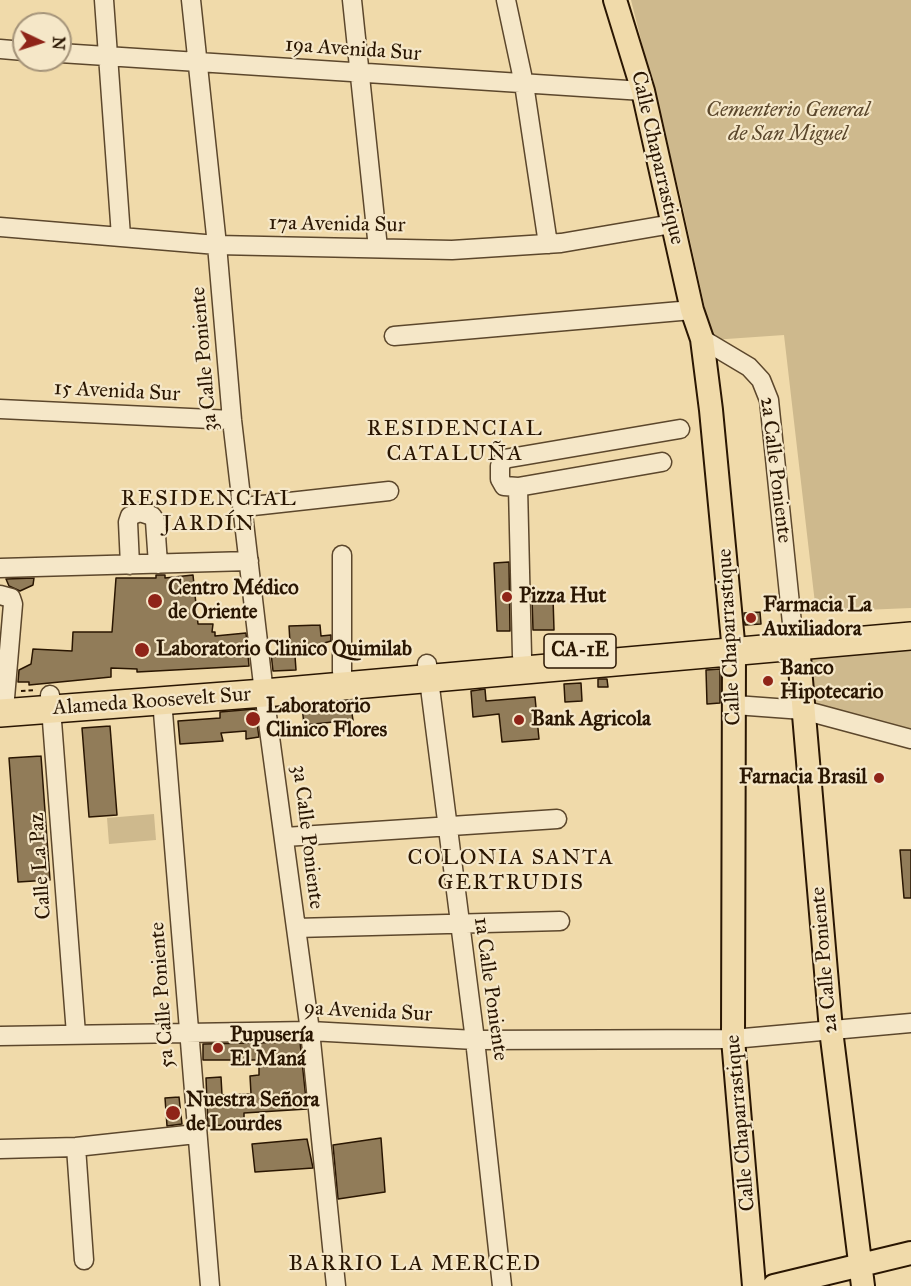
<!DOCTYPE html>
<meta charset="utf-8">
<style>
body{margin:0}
#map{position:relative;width:911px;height:1286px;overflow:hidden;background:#f0daaa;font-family:"IM FELL Great Primer",serif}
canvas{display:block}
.north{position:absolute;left:12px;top:12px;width:60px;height:60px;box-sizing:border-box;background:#f5e7c8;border:2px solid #a49379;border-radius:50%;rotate:94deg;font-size:16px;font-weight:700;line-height:24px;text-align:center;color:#2a1602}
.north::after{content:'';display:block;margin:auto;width:21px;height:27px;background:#8f2418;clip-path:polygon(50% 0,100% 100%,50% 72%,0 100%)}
</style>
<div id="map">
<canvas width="911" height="1286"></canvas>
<div class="north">N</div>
</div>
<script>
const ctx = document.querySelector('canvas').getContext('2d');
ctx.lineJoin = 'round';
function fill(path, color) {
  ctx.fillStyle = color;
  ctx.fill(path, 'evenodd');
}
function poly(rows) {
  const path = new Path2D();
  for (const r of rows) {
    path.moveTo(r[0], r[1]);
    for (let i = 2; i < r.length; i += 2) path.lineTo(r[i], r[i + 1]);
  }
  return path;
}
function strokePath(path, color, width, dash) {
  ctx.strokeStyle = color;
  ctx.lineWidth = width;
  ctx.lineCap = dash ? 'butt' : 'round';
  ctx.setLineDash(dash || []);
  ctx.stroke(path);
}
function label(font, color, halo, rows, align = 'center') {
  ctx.font = font + ' "IM FELL Great Primer",serif';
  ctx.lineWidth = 4.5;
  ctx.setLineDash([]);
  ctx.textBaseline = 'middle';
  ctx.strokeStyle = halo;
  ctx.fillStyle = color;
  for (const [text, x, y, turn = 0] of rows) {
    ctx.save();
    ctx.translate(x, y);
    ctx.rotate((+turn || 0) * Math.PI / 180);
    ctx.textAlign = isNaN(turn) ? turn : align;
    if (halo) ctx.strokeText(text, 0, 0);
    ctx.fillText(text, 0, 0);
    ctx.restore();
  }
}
const green = poly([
 [631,0,911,0,911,608,816,612,784,335,712,340,680,195],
 [911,642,911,732,816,705,809,700,806,659,814,650],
 [154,814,156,840,109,844,107,818]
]);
const building = poly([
 [509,562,510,631,497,631,494,563,509,562],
 [156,575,165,575,165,578,193,575,198,624,213,624,212,632,215,632,215,636,246,633,249,666,137,672,137,669,111,668,111,677,29,685,29,682,18,682,19,670,31,664,33,649,72,651,73,632,112,632,116,578,156,578,156,575],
 [34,578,33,585,20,591,9,586,6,579,34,578],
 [553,597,554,630,533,630,532,598,553,597],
 [760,612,761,624,745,625,744,613,760,612],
 [320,625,321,636,331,635,331,641,321,644,322,654,295,656,296,670,273,671,271,653,285,652,284,644,290,643,289,626,320,625],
 [720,669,720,703,707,704,706,670,720,669],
 [598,679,607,679,608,687,598,687,598,679],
 [581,683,582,701,565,702,564,684,581,683],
 [485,689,486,701,535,697,539,739,502,742,499,714,473,717,471,691,485,689],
 [350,701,353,720,304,725,302,706,350,701],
 [255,709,259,737,246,739,246,731,221,733,223,741,180,744,178,721,220,718,220,712,255,709],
 [110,726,117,815,89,817,82,728,110,726],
 [41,756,50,880,18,882,9,758,41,756],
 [900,850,911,850,911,898,904,898,900,850],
 [300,1042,307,1109,244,1113,244,1118,228,1125,208,1126,206,1078,221,1077,222,1095,251,1094,250,1076,259,1075,259,1060,203,1060,203,1044,300,1042],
 [179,1097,182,1124,167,1126,165,1098,179,1097],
 [381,1138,385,1192,338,1199,333,1145,381,1138],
 [307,1139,313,1168,255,1172,252,1144,307,1139]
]);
const path = poly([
 [21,691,36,690]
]);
const minor = poly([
 [104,0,121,236],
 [191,0,217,245,232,420,264,693,310,1031,336,1286],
 [352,0,378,248],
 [506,0,524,84,548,244],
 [0,49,24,51],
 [60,53,643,91],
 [0,227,217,245,452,250,561,243,672,224],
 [394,336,692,310],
 [702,339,749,367,761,380,769,400,793,633],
 [0,409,232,420],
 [518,487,504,486,500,479,500,466,504,459,680,429],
 [244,507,389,491],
 [342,555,342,672],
 [130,565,128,522,130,516,140,512,152,516,155,521,158,564],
 [0,568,249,561],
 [0,595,11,598,13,604,5,698],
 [522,656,518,487,662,462],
 [427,664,475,1040,502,1286],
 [50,695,76,1034],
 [162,700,210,1286],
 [735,705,803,710,911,739],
 [285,837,557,819],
 [296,928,560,921],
 [0,1036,310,1031,475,1040,733,1039,911,1023],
 [76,1147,84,1260],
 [0,1149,76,1147,196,1134]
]);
const major = poly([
 [615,0,643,91,692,310,702,339,711,410,734,652,733,1039,754,1286],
 [797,633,831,1030,863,1286],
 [774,1286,911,1253]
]);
const highway = poly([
 [0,713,264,693,911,636]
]);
const markers = [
 [507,597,6,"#8f2418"],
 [155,601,8,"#8f2418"],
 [751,618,6,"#8f2418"],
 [142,650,8,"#8f2418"],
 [768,681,6,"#8f2418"],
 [253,719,8,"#8f2418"],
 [519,720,6,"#8f2418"],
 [879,778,6,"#8f2418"],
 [218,1048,6,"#8f2418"],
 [173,1113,8,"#8f2418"]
];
const shields = [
 [580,651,72]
];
const shieldNames = [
 ["CA-1E",580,651]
];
const streetNames = [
 ["19a Avenida Sur",353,50,4],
 ["Calle Chaparrastique",657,158,77],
 ["17a Avenida Sur",337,225,1],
 ["3a Calle Poniente",205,359,-95],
 ["15 Avenida Sur",117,392,3],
 ["2a Calle Poniente",775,470,83],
 ["Calle Chaparrastique",730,637,-93],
 ["Alameda Roosevelt Sur",152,702,-4],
 ["3a Calle Poniente",307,837,83],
 ["Calle La Paz",41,866,-94],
 ["2a Calle Poniente",825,960,-95],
 ["1a Calle Poniente",490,989,82],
 ["5a Calle Poniente",163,995,-94],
 ["9a Avenida Sur",368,1012,3],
 ["Calle Chaparrastique",741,1123,-95]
];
const parkNames = [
 ["Cementerio General",788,111],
 ["de San Miguel",788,135]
];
const poiNames = [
 ["Centro Médico",168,589],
 ["de Oriente",168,613],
 ["Pizza Hut",519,597],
 ["Farmacia La",763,606],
 ["Auxiliadora",763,630],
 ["Laboratorio Clinico Quimilab",156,650],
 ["Banco",780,669],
 ["Hipotecario",780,693],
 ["Laboratorio",266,707],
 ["Clinico Flores",266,731],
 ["Bank Agricola",531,720],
 ["Farnacia Brasil",867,778,"right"],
 ["Pupusería",230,1036],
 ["El Maná",230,1060],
 ["Nuestra Señora",186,1101],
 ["de Lourdes",186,1125]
];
const neighbourhoodNames = [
 ["RESIDENCIAL",455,430],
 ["CATALUÑA",455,455],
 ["RESIDENCIAL",209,500],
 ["JARDÍN",209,525],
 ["COLONIA SANTA",511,859],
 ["GERTRUDIS",511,884],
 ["BARRIO LA MERCED",415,1265]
];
fill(green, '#ceb98d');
fill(building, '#917c59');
strokePath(building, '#2a1602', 1.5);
strokePath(minor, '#5c472c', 21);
strokePath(major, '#2a1602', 26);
strokePath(highway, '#2a1602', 30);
strokePath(path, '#2a1602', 2, [4.5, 3]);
strokePath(minor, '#f5e7c8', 18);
strokePath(major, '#f0daaa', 22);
strokePath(highway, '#f0daaa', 27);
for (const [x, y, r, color] of markers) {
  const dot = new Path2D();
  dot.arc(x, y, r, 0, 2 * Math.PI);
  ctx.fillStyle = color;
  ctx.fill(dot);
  strokePath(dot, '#f5e7c8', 2);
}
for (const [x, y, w] of shields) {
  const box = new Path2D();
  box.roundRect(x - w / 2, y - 17, w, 34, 4.5);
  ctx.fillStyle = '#f5e7c8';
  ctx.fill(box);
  strokePath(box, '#2a1602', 1.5);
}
label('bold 20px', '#2a1602', null, shieldNames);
label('21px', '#2a1602', '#f5e7c8', streetNames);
label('italic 21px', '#5b472c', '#f5e7c8', parkNames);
label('bold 21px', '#2a1602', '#f5e7c8', poiNames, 'left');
ctx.letterSpacing = '1.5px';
label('22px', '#2a1602', '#f5e7c8', neighbourhoodNames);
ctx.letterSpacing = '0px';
</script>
